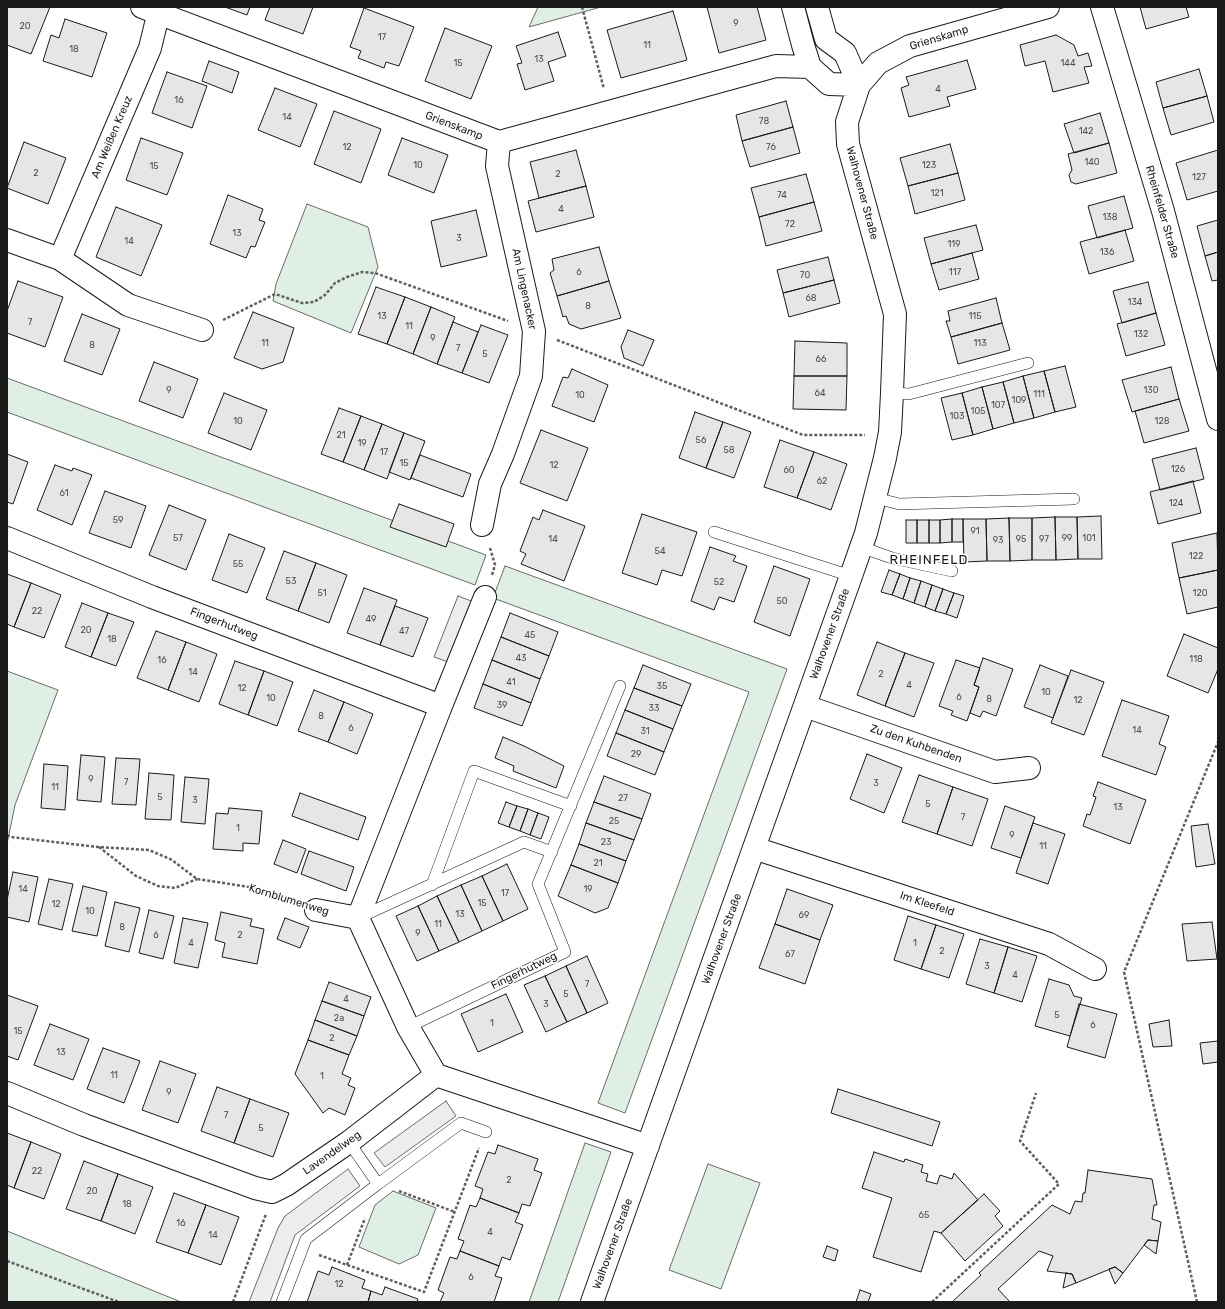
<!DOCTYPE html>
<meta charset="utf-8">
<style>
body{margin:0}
#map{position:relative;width:1225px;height:1309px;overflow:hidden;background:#fff;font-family:Rubik,sans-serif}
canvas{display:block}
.frame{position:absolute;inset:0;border:8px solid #1a1a1a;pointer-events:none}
</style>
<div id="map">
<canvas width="1225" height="1309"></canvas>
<div class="frame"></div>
</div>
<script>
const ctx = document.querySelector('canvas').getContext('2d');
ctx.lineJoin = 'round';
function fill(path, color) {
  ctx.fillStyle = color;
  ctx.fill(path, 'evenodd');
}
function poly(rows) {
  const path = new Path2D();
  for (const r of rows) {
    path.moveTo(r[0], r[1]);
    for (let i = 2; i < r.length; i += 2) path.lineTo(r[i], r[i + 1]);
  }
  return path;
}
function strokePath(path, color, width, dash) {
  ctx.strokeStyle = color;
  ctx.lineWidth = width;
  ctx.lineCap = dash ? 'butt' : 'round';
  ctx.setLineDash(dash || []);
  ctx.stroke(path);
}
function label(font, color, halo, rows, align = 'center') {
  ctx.font = font + ' Rubik,sans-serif';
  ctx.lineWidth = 3;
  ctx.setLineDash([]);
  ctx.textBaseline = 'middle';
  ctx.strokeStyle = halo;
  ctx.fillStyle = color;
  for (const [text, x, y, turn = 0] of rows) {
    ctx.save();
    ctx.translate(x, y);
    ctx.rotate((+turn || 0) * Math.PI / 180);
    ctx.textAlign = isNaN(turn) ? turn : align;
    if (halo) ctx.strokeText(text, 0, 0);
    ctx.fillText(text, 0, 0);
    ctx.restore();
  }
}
const green = poly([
 [538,7,601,7,529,27,538,7],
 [307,204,368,227,378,267,351,333,273,301,276,284,307,204],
 [7,378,486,555,475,585,7,412,7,378],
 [505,566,787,669,625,1113,598,1103,749,692,493,598,505,566],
 [7,671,58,690,15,805,7,844,7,671],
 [585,1143,611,1152,558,1302,529,1302,585,1143],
 [708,1164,760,1183,721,1289,669,1270,708,1164],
 [393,1191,436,1208,418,1255,399,1264,359,1247,375,1205,393,1191],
 [7,1231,181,1302,7,1302,7,1231]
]);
const parking = poly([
 [458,596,474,602,451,663,434,657,458,596],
 [446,1101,456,1116,385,1167,374,1153,446,1101],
 [348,1169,360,1186,295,1235,270,1302,249,1302,278,1228,285,1216,348,1169]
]);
const building = poly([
 [7,7,50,7,31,54,7,45,7,7],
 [225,7,250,7,247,15,225,7],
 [270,7,313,7,303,34,265,20,270,7],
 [707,7,757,7,766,40,719,53,707,7],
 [1140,7,1186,7,1189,17,1146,29,1140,7],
 [364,8,414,27,399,66,386,62,384,68,358,58,361,51,350,47,364,8],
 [673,11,687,60,621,78,607,30,673,11],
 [65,19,107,33,92,77,43,61,51,35,59,38,65,19],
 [445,28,492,46,471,99,425,81,445,28],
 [558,32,566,56,548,62,554,81,525,90,517,64,522,63,516,46,558,32],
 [1056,35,1074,45,1078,56,1088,53,1092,66,1084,67,1089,83,1053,92,1045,61,1025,66,1020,45,1056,35],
 [967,60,976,89,947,97,950,106,909,117,901,88,909,85,906,77,967,60],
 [209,61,239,72,232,93,202,81,209,61],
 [1199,69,1207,96,1163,108,1156,82,1199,69],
 [167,72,207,86,192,128,152,113,167,72],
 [275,88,317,104,300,147,258,130,275,88],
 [1207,96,1214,122,1171,135,1163,108,1207,96],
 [786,101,793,127,742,141,736,115,786,101],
 [334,111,381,129,361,183,314,164,334,111],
 [1100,113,1109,143,1074,153,1064,124,1100,113],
 [793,127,800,153,750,167,742,141,793,127],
 [141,138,183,153,167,195,126,180,141,138],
 [402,138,448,155,434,193,388,175,402,138],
 [24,142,66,158,48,204,7,188,24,142],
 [1109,143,1117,173,1076,184,1071,182,1069,175,1072,170,1068,154,1109,143],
 [950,144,958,173,908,186,900,158,950,144],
 [576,150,586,186,539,198,530,162,576,150],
 [1218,150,1218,191,1187,200,1176,163,1218,150],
 [958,173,965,200,915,214,908,186,958,173],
 [806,174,814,202,759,217,751,188,806,174],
 [586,186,594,217,536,232,528,201,586,186],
 [228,195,263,209,259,220,265,222,255,247,251,246,246,258,210,244,228,195],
 [1124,196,1133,228,1097,238,1088,206,1124,196],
 [814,202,822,231,766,246,759,217,814,202],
 [116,207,162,225,141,276,96,257,116,207],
 [476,210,487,256,441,267,431,221,476,210],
 [1218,220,1218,252,1205,256,1197,226,1218,220],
 [976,225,983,250,931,264,924,238,976,225],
 [1125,230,1134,261,1089,274,1080,242,1125,230],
 [599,247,609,281,557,296,550,273,554,270,552,259,599,247],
 [1218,252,1218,280,1212,281,1205,256,1218,252],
 [972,253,979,279,939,290,931,264,972,253],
 [828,257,834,280,783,293,777,270,828,257],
 [834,280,840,303,789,317,783,293,834,280],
 [18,281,63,297,45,347,7,333,7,311,18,281],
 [609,281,621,318,581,329,569,324,566,316,563,317,557,296,609,281],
 [1148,282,1156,313,1122,323,1113,291,1148,282],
 [376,287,405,297,387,344,358,334,376,287],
 [405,297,431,307,413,354,387,344,405,297],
 [996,298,1002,323,951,337,946,321,950,321,948,311,996,298],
 [431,307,455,317,437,364,413,354,431,307],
 [253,312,294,328,283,362,262,369,234,358,253,312],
 [1156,313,1165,345,1126,356,1117,324,1156,313],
 [82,314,120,329,102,375,64,361,82,314],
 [453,322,478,332,462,373,437,364,453,322],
 [1002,323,1010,350,958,364,951,337,1002,323],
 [481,325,508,335,489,383,462,373,481,325],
 [628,330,654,340,643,366,624,358,621,347,628,330],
 [795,341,847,343,847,376,794,376,795,341],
 [154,362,198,379,183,418,139,401,154,362],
 [1065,366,1076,407,1055,412,1044,371,1065,366],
 [1171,367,1179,399,1132,412,1122,380,1171,367],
 [572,369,608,385,594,422,552,406,563,377,568,378,572,369],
 [1044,371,1055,412,1034,418,1023,376,1044,371],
 [794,376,847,376,846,410,793,409,794,376],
 [1023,376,1034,418,1014,423,1003,382,1023,376],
 [1003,382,1014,423,993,429,982,387,1003,382],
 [982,387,993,429,973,435,962,393,982,387],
 [224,393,267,410,251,450,208,433,224,393],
 [962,393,973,435,952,440,941,398,962,393],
 [1179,399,1189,431,1144,443,1135,411,1179,399],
 [339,408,361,416,343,462,321,454,339,408],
 [695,412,723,422,706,468,679,458,695,412],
 [361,416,382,424,364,470,343,462,361,416],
 [723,422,751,432,734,478,706,468,723,422],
 [382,424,404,433,387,479,364,470,382,424],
 [541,430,588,448,567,501,520,483,541,430],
 [404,433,425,441,410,480,389,472,404,433],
 [780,440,814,452,797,498,764,487,780,440],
 [1196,448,1204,479,1160,490,1152,459,1196,448],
 [814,452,847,464,831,510,797,498,814,452],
 [7,454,28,462,13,504,7,502,7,454],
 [420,455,471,474,463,497,411,478,420,455],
 [55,465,72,471,73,468,92,475,72,525,37,510,55,465],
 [1193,481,1201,513,1158,524,1150,492,1193,481],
 [105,491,146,506,131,548,89,533,105,491],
 [399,504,454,524,446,547,390,527,399,504],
 [169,505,206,520,186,570,149,555,169,505],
 [543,510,585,526,564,581,521,564,526,554,520,551,533,517,539,520,543,510],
 [642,514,697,532,682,576,662,570,657,585,622,573,642,514],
 [1101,516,1102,559,1078,559,1077,517,1101,516],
 [1055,517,1056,560,1032,560,1032,518,1055,517],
 [1055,517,1077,517,1078,559,1056,560,1055,517],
 [1009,518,1010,561,987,561,986,519,1009,518],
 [1009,518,1032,518,1032,560,1010,561,1009,518],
 [952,519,963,519,963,542,952,542,952,519],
 [952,519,952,542,940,543,940,520,952,519],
 [963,519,986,519,987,561,964,562,963,519],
 [906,520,917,520,917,543,906,543,906,520],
 [917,520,929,520,929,543,917,543,917,520],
 [929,520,940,520,940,543,929,543,929,520],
 [1217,533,1218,570,1179,578,1172,543,1217,533],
 [229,534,265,548,247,593,212,580,229,534],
 [710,547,736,556,733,561,747,566,734,602,719,597,714,610,691,601,710,547],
 [284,551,316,563,298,611,266,599,284,551],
 [316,563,347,575,329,623,298,611,316,563],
 [774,566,810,579,790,636,754,622,774,566],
 [889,570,900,574,892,595,881,592,889,570],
 [1218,570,1218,607,1187,614,1179,578,1218,570],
 [7,574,31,583,14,627,7,624,7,574],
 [900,574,910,578,903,599,892,595,900,574],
 [910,578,921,581,914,603,903,599,910,578],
 [921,581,932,585,925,607,914,603,921,581],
 [31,583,61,595,44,638,14,627,31,583],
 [932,585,943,589,935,611,925,607,932,585],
 [364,588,397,600,380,645,347,633,364,588],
 [943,589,954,593,946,614,935,611,943,589],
 [954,593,964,596,957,618,946,614,954,593],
 [82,603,108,613,91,657,65,647,82,603],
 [395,606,428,618,413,657,380,645,395,606],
 [108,613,134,622,116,666,91,657,108,613],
 [510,613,558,632,549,656,501,637,510,613],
 [156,631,186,642,168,690,137,678,156,631],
 [1184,634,1218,648,1218,669,1208,693,1167,676,1184,634],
 [501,637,549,656,540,679,492,660,501,637],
 [186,642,217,654,199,702,168,690,186,642],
 [877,642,905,653,885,706,857,695,877,642],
 [905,653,934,663,914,717,885,706,905,653],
 [983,658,1013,669,996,716,983,711,980,717,970,713,979,687,974,685,983,658],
 [492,660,540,679,531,703,483,684,492,660],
 [956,660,980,668,974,685,979,687,967,721,951,715,953,711,939,706,956,660],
 [235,661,264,671,248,715,219,704,235,661],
 [643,665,691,684,682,706,634,688,643,665],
 [1040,665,1068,676,1053,718,1024,707,1040,665],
 [1071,670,1104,682,1084,735,1051,723,1071,670],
 [264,671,293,682,277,726,248,715,264,671],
 [483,684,531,703,522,726,474,708,483,684],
 [634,688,682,706,673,729,625,710,634,688],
 [314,690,344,702,328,742,298,731,314,690],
 [1122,700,1169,716,1159,744,1166,747,1156,775,1102,756,1122,700],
 [344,702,373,714,357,754,328,742,344,702],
 [625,710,673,729,664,752,616,733,625,710],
 [616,733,664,752,655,775,607,756,616,733],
 [503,737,524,746,564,766,556,788,513,771,514,766,495,758,503,737],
 [867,754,902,768,884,813,850,799,867,754],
 [81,755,105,757,101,802,77,800,81,755],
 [116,758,140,759,136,805,112,804,116,758],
 [44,764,68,766,65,810,41,808,44,764],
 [149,773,174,775,171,820,145,819,149,773],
 [919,775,953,787,937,834,902,822,919,775],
 [604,776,651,794,642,819,594,802,604,776],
 [185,777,209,779,205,824,181,822,185,777],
 [1098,782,1146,800,1130,844,1083,826,1087,814,1090,815,1096,797,1093,796,1098,782],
 [953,787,988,799,972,846,937,834,953,787],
 [300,793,366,817,358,840,292,816,300,793],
 [506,802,517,806,509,827,498,823,506,802],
 [594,802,642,819,634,840,586,823,594,802],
 [517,806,528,809,520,831,509,827,517,806],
 [1005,806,1035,817,1021,858,991,848,1005,806],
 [229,808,262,811,259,844,243,843,243,851,213,849,216,813,228,814,229,808],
 [528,809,538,813,530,835,520,831,528,809],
 [538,813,549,817,541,839,530,835,538,813],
 [586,823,634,840,626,861,579,844,586,823],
 [1033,823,1065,834,1048,884,1016,873,1033,823],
 [1208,824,1215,864,1196,867,1191,826,1208,824],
 [283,840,306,849,297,873,274,864,283,840],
 [579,844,626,861,618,883,571,865,579,844],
 [309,851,354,867,346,891,301,874,309,851],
 [507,864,528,909,503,921,482,876,507,864],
 [571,865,618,883,608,908,595,913,558,896,571,865],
 [13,872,38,877,29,922,7,917,7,900,13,872],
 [482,876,503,921,482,931,461,885,482,876],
 [49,879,73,884,62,930,38,924,49,879],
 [461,885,482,931,459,942,437,896,461,885],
 [83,886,107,892,97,936,72,931,83,886],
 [787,889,833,905,820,940,775,924,787,889],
 [437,896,459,942,439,951,418,906,437,896],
 [115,902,140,908,129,952,105,946,115,902],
 [418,906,439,951,417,961,396,916,418,906],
 [149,910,174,916,163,959,139,953,149,910],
 [221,912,252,919,250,926,264,929,257,964,222,957,225,943,215,940,221,912],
 [908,916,936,925,921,969,894,960,908,916],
 [183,918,208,923,198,968,174,963,183,918],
 [285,918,309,927,300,948,277,939,285,918],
 [1212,922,1217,959,1187,961,1182,924,1212,922],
 [775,924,820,940,805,984,759,968,775,924],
 [936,925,964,934,949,978,921,969,936,925],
 [980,939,1008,947,994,993,966,984,980,939],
 [1008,947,1037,956,1022,1002,994,993,1008,947],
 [587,956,608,1003,587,1013,566,966,587,956],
 [566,966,587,1013,567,1022,545,976,566,966],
 [545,976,567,1022,546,1032,524,985,545,976],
 [1049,979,1069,985,1074,996,1082,998,1070,1036,1035,1026,1049,979],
 [329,982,371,997,364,1016,322,1001,329,982],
 [506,994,523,1032,478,1052,461,1014,506,994],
 [7,995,38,1006,18,1060,7,1056,7,995],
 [322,1001,364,1016,357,1036,315,1020,322,1001],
 [1079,1004,1117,1014,1105,1058,1067,1047,1079,1004],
 [315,1020,357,1036,349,1055,308,1040,315,1020],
 [1169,1020,1172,1046,1153,1047,1149,1024,1169,1020],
 [50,1024,89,1039,73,1080,34,1065,50,1024],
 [308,1040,349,1055,342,1074,351,1078,348,1085,355,1088,345,1115,329,1108,323,1113,295,1074,308,1040],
 [1218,1041,1218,1062,1203,1064,1200,1043,1218,1041],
 [103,1048,140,1061,124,1103,87,1089,103,1048],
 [160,1061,196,1074,178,1123,142,1110,160,1061],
 [217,1087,250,1099,234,1143,201,1131,217,1087],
 [838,1089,940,1122,932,1146,831,1113,838,1089],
 [250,1099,289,1113,273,1157,234,1143,250,1099],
 [7,1133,31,1142,14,1188,7,1185,7,1133],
 [31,1142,61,1154,44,1199,14,1188,31,1142],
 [498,1145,538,1159,534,1170,542,1173,530,1206,522,1204,519,1213,480,1198,483,1189,475,1186,488,1152,495,1154,498,1145],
 [874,1152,904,1162,905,1159,923,1165,921,1172,928,1174,926,1181,937,1184,940,1175,952,1179,954,1173,978,1200,941,1233,934,1231,921,1272,873,1257,892,1198,862,1188,874,1152],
 [84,1161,118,1174,101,1221,66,1209,84,1161],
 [1088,1170,1152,1179,1157,1205,1154,1205,1152,1219,1161,1222,1158,1241,1148,1240,1123,1273,1115,1267,1076,1283,1072,1274,1047,1271,1053,1256,1039,1251,998,1289,1010,1302,952,1302,981,1275,979,1273,1052,1205,1070,1214,1075,1201,1082,1202,1083,1193,1085,1193,1088,1170],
 [118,1174,153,1187,135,1234,101,1221,118,1174],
 [174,1193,206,1205,188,1253,156,1242,174,1193],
 [984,1194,1000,1211,995,1216,1003,1226,965,1261,941,1233,984,1194],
 [480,1198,519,1213,515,1222,523,1225,510,1260,502,1257,499,1266,460,1251,464,1241,458,1239,470,1205,476,1207,480,1198],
 [206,1205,239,1217,221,1265,188,1253,206,1205],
 [1148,1240,1158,1241,1156,1254,1144,1245,1148,1240],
 [827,1246,838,1250,835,1261,823,1257,827,1246],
 [460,1251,499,1266,495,1276,502,1278,494,1302,440,1302,444,1293,438,1290,450,1257,457,1259,460,1251],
 [332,1267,365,1280,362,1288,371,1291,368,1302,307,1302,318,1271,329,1275,332,1267],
 [1115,1267,1123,1273,1115,1284,1109,1269,1115,1267],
 [1066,1273,1072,1274,1076,1283,1063,1288,1066,1273],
 [385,1287,418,1299,417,1302,368,1302,371,1291,382,1295,385,1287],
 [860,1290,871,1294,868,1302,856,1302,860,1290]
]);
const path = poly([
 [582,7,604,89],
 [223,320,275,294,302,303,314,302,325,295,335,283,347,277,362,272,375,273,508,321],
 [557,340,803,435,865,435],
 [490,548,495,565,492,575],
 [7,835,11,837,98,847,149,850,172,860,197,879,249,887,293,903],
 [99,847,136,876,158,886,175,888,197,879],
 [399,1191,455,1212],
 [319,1255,424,1292,479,1148],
 [7,1261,119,1302],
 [347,1265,365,1218],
 [233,1302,266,1214],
 [932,1302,1059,1184,1020,1141,1036,1093],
 [1197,1302,1124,972,1218,742]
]);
const lane = poly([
 [892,393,909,394,1028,363],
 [876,498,899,504,1074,499],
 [714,532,851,576],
 [861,547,892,558,952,571],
 [432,885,474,771,571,806],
 [358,918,524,842,552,852],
 [408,1027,565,952,538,884,620,686],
 [349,1142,378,1184,461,1123,486,1132],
 [282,1302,306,1239,378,1184]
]);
const street = poly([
 [142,7,499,142,776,66,810,67,829,84,859,85],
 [793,7,803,45,810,67],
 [1102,7,1163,211,1218,419],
 [859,85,878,63,910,46,1048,7],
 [7,240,60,259,128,305,202,330],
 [60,259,150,48,160,7],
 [482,525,490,484,503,454,531,376,534,331,497,166,499,142],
 [7,538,152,597,441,706,358,918,408,1027,436,1075],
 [441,706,485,597],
 [805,706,995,772,1029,768],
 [754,848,1049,944,1095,969],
 [316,910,358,918],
 [7,1093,84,1125,255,1188,272,1192,286,1185,349,1142,436,1075,648,1146],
 [592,1302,851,576,866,533,885,458,890,432,892,393,895,314,848,144,847,122,859,85,845,53,826,39,817,7]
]);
const numberNames = [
 ["9",736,23],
 ["20",25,26],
 ["17",382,37],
 ["11",647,45],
 ["18",74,49],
 ["13",539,59],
 ["15",458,63],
 ["144",1068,63],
 ["4",938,89],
 ["16",179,100],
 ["14",287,117],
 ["78",764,121],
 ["142",1086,131],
 ["12",347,147],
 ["76",771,147],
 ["140",1092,162],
 ["10",418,165],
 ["123",929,165],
 ["15",154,166],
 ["2",36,173],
 ["2",558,174],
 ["127",1199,177],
 ["121",937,193],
 ["74",782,195],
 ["4",561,209],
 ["138",1110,217],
 ["72",790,224],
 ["13",237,233],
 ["3",459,238],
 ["14",129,241],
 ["119",954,244],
 ["136",1107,252],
 ["6",579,272],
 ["117",955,272],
 ["70",805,275],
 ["68",811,298],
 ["134",1135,302],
 ["8",588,306],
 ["13",382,316],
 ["115",975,316],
 ["7",30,322],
 ["11",409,326],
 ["132",1141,334],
 ["9",433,338],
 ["11",265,343],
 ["113",980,343],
 ["8",92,345],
 ["7",458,348],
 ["5",485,354],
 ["66",821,359],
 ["9",169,390],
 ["130",1151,390],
 ["64",820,393],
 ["111",1039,394],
 ["10",580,395],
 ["109",1019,400],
 ["107",998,405],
 ["105",978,411],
 ["103",957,416],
 ["10",238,421],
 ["128",1162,421],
 ["21",341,435],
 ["56",701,440],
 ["19",362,443],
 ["58",729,450],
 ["17",384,452],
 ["15",404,463],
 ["12",554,465],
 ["126",1178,469],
 ["60",789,470],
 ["62",822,481],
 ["61",64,493],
 ["124",1176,503],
 ["59",118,520],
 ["91",975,531],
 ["57",178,538],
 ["99",1067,538],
 ["101",1089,538],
 ["14",553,539],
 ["95",1021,539],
 ["97",1044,539],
 ["93",998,540],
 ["54",660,551],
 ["122",1196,556],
 ["55",238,564],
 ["53",291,581],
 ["52",719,582],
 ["51",322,593],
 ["120",1200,593],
 ["50",782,601],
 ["22",37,611],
 ["49",371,619],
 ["20",86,630],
 ["47",404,631],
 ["45",530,635],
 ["18",112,639],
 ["43",521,658],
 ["118",1196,659],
 ["16",162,660],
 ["14",193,672],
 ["2",881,674],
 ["41",511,682],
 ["4",909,685],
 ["35",662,686],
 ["12",242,688],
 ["10",1046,692],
 ["6",959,697],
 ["10",271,698],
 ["8",989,699],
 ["12",1078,700],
 ["39",502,705],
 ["33",654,708],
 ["8",321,716],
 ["6",351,728],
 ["14",1137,730],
 ["31",645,731],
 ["29",636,754],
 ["9",91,779],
 ["7",126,782],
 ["3",876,783],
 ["11",55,787],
 ["5",160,797],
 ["27",623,798],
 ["3",195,800],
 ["5",928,804],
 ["13",1118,807],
 ["7",963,817],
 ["25",614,821],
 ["1",238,828],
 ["9",1012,835],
 ["23",606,842],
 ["11",1043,846],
 ["21",598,863],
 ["14",23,889],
 ["19",588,889],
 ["17",505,893],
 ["15",482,903],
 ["12",56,904],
 ["10",90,911],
 ["13",460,914],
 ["69",804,915],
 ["11",438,924],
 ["8",122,927],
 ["9",418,933],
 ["6",156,935],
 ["2",240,935],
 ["4",191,943],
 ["1",915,943],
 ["2",942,951],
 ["67",790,954],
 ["3",987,966],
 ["4",1015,975],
 ["7",587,984],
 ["5",566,994],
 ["4",346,999],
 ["3",546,1004],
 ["5",1057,1015],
 ["2a",339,1018],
 ["1",492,1023],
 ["6",1093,1025],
 ["15",18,1031],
 ["2",332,1038],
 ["13",61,1052],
 ["11",114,1075],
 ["1",322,1076],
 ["9",169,1092],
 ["7",226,1115],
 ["5",261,1128],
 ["22",37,1171],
 ["2",509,1180],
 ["20",92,1191],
 ["18",127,1204],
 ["65",924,1215],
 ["16",181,1223],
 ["4",490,1232],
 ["14",213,1235],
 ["6",471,1277],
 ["12",339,1284]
];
const streetNames = [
 ["Grienskamp",939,38,-17],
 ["Grienskamp",454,126,21],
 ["Am Weißen Kreuz",112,137,-67],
 ["Walhovener Straße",862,193,75],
 ["Rheinfelder Straße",1162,212,74],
 ["Am Lingenacker",524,289,78],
 ["Fingerhutweg",224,624,21],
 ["Walhovener Straße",830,634,-70],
 ["Zu den Kuhbenden",916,744,19],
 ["Kornblumenweg",289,900,17],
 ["Im Kleefeld",927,904,18],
 ["Walhovener Straße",722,939,-70],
 ["Fingerhutweg",524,971,-26],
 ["Lavendelweg",332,1153,-35],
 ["Walhovener Straße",613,1244,-70]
];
const quarterNames = [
 ["RHEINFELD",929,560]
];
fill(green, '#e0efe3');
strokePath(green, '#6a6a6a', 1);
fill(parking, '#ededed');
strokePath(parking, '#6a6a6a', 1);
fill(building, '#e6e6e6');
strokePath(building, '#1a1a1a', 1);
strokePath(lane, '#1a1a1a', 12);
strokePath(street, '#1a1a1a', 24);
strokePath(path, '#5f5f5f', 2.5, [3, 2]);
strokePath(lane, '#fff', 11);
strokePath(street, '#fff', 22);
label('9px', '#4d4d4d', null, numberNames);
label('11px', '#1a1a1a', '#fff', streetNames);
ctx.letterSpacing = '1px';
label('13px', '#1a1a1a', '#fff', quarterNames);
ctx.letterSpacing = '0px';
</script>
